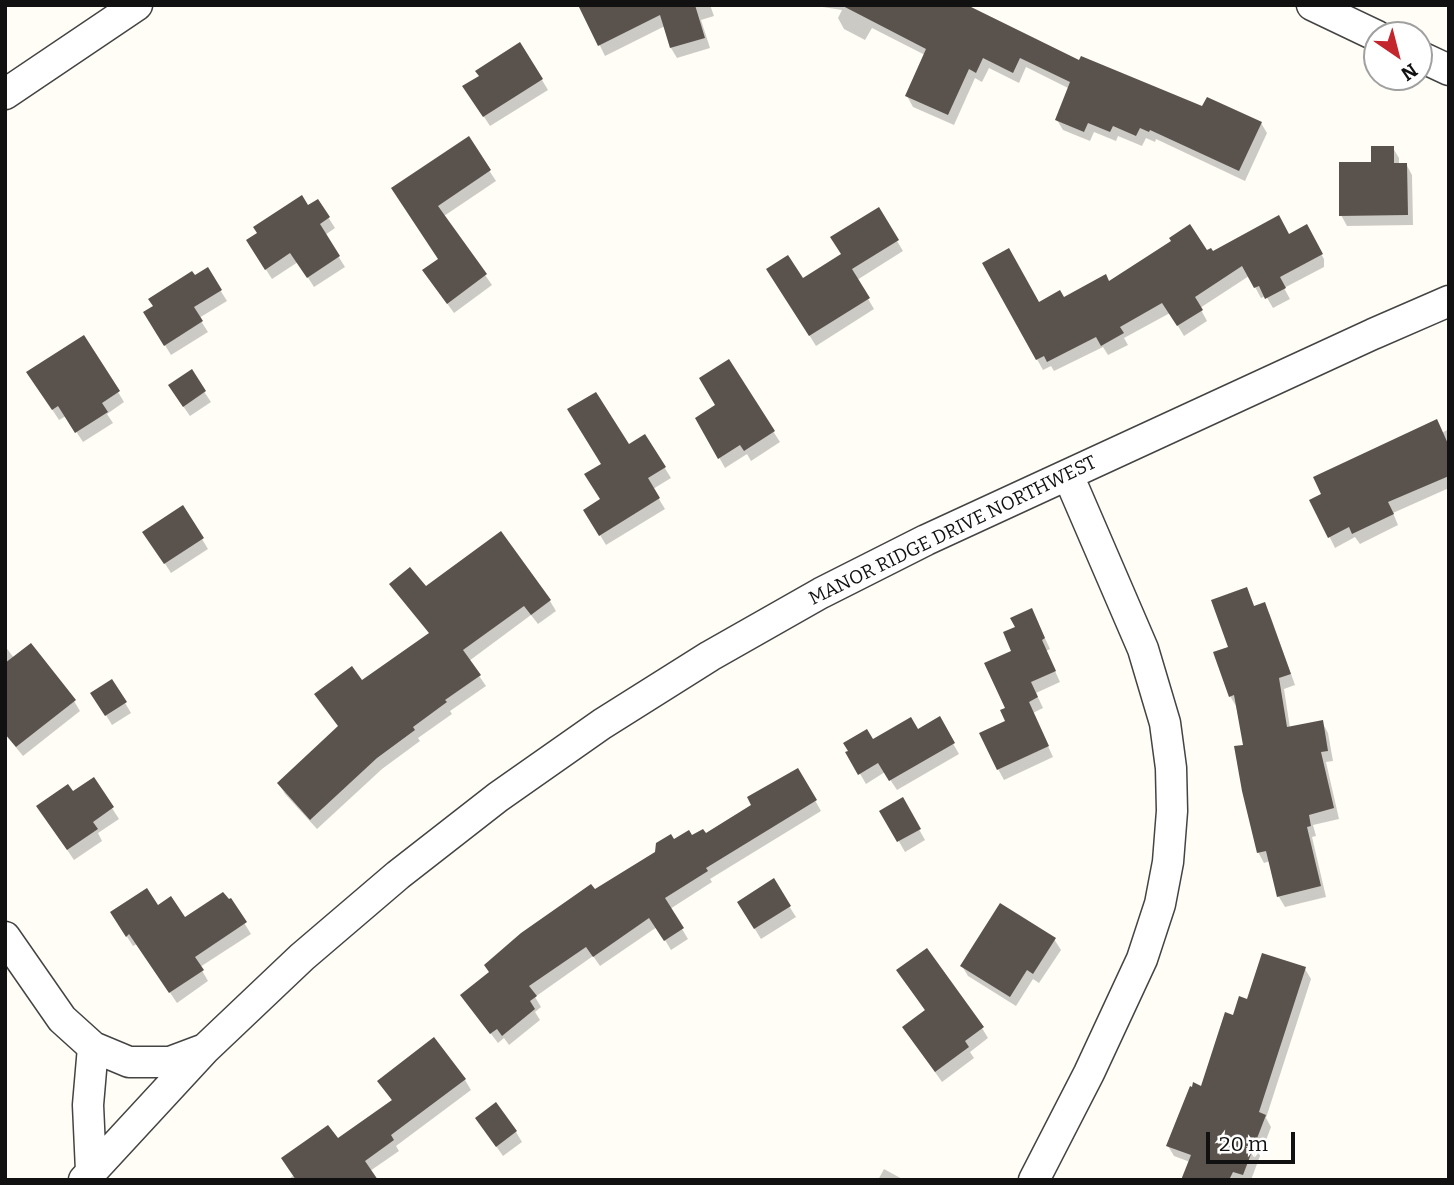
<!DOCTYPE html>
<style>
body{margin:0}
#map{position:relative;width:1454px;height:1185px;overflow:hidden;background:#fffdf5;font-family:Bitter,serif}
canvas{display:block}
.frame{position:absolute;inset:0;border:7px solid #111;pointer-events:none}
.north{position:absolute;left:1363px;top:21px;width:70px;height:70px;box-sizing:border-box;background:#fff;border:2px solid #a0a0a0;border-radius:50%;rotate:145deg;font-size:19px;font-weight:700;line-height:28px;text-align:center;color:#111}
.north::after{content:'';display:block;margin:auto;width:24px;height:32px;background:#c4262e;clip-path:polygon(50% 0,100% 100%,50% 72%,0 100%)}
.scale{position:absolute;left:1206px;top:1132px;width:89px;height:32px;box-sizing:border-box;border:4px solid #111;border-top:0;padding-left:9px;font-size:21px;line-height:24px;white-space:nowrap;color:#111;-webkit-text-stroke:5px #fff;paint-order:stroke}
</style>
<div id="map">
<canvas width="1454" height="1185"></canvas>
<div class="frame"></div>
<div class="north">N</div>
<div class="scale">20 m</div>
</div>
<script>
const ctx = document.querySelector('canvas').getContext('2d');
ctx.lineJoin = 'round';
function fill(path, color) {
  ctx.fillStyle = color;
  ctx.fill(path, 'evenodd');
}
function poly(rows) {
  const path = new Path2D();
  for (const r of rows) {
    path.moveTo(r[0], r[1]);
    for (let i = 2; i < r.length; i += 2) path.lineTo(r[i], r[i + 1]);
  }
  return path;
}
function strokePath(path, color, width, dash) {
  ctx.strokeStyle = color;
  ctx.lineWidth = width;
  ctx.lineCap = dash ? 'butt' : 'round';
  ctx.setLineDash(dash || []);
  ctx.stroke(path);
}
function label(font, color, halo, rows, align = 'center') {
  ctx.font = font + ' Bitter,serif';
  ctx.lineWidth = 7;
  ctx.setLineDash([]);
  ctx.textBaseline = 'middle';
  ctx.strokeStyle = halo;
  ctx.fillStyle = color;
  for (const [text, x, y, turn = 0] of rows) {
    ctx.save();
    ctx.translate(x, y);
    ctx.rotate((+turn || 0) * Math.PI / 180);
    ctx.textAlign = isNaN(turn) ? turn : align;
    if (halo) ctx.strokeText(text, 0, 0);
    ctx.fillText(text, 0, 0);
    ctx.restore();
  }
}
const shadow = poly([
 [580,5,710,5,714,16,701,20,710,48,677,58,671,48,665,26,605,56],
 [810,5,942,5,1080,63,1203,109,1261,123,1267,133,1245,181,1156,139,1155,142,1146,138,1142,146,1118,136,1116,141,1094,132,1090,141,1063,130,1057,120,1070,89,1026,67,1019,83,989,68,982,82,975,78,954,125,913,107,907,96,925,55,872,28,865,40,844,29,838,18,842,10],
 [542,80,548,90,490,126,471,97],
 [468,138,496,181,444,216,492,285,454,313,431,281,440,259,399,199],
 [1393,148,1399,158,1399,164,1406,164,1412,175,1413,225,1347,226,1341,215,1373,163],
 [318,201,335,228,325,235,345,267,314,287,298,262,272,279,254,251,259,234],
 [878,209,903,251,857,280,874,309,816,346,775,280,803,281,843,255],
 [1306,227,1324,259,1324,267,1284,288,1290,299,1273,308,1266,296,1261,298,1249,276,1200,308,1207,321,1184,336,1170,313,1124,338,1128,345,1108,355,1103,347,1054,371,1051,366,1043,370,984,264,1038,304,1064,299,1109,282,1206,252,1213,253,1288,236],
 [207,269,227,301,199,318,208,332,171,355,145,313],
 [729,362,780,442,751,461,747,454,725,468,697,418,717,405],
 [191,372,211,402,190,416,176,396],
 [35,383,118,392,124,402,107,414,113,423,83,442,66,416,59,420],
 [1449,429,1449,488,1393,513,1398,525,1360,544,1355,537,1335,548,1312,501],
 [645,436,671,478,653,489,665,509,606,545,585,510,602,500,603,465],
 [202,539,208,549,171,573,151,542],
 [392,584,550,601,556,611,538,624,531,615,469,661,486,686,450,711,452,714,418,738,420,741,382,769,317,829,285,794,279,784,339,727,316,695,362,682,430,634],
 [1247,589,1255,608,1264,604,1270,615,1295,685,1284,689,1290,728,1322,722,1328,733,1333,761,1326,762,1339,819,1313,825,1316,836,1312,837,1326,897,1285,907,1279,897,1270,861,1264,863,1258,852,1245,746,1236,706,1230,696,1230,648],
 [1037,621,1050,649,1046,651,1060,682,1036,693,1043,708,1033,713,1053,757,1004,780,998,769,1008,722,1014,652],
 [5,646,14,658,74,701,80,711,23,756,5,734],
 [112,681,131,713,112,725,93,694],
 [939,719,959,754,897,790,885,772,866,784,848,753,873,741,917,730],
 [798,770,821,811,710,879,712,882,670,909,688,939,671,950,657,927,600,966,593,956,535,997,541,1007,535,1012,540,1020,509,1045,504,1038,498,1043,462,996,595,891,674,842,705,835,754,805],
 [94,780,119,819,98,833,102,841,74,860,45,817],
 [902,799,925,840,905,852,882,812],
 [773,881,796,917,761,939,739,903],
 [230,900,251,934,200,967,208,981,177,1003,137,944,133,946,118,923,158,907,185,920],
 [1054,939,1061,950,1039,983,1033,979,1016,1006,968,976,962,966],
 [1305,969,1311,979,1266,1118,1271,1127,1251,1180,1183,1180,1190,1162,1174,1156,1168,1146,1203,1088,1234,1017,1248,1001],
 [898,971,982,1028,988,1038,970,1052,974,1058,942,1082,904,1028,926,1012],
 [465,1080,471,1090,396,1146,399,1151,370,1171,376,1180,289,1179,337,1141,393,1102,386,1092],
 [477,1119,516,1132,522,1142,503,1156],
 [884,1169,904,1180,878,1180]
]);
const building = poly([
 [578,5,695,5,705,38,670,48,660,15,598,46],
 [841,5,967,5,1079,60,1081,56,1202,106,1207,97,1262,122,1239,171,1150,130,1149,132,1140,128,1136,136,1113,126,1110,132,1088,123,1084,132,1055,120,1070,82,1020,58,1013,73,983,58,976,73,969,69,948,115,905,96,926,49],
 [520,42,543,79,483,117,462,86,479,76,475,71],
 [469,136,491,170,438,206,487,274,447,304,422,270,438,259,391,188],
 [1371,146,1394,146,1394,163,1407,163,1408,215,1339,216,1339,162,1371,162],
 [302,195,308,205,318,199,330,217,320,224,340,256,307,278,290,253,265,270,246,240,257,233,253,227],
 [879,207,899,240,852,269,870,298,809,336,766,269,788,255,803,278,841,254,830,237],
 [1279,215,1289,234,1307,224,1323,254,1280,277,1286,288,1265,299,1259,286,1254,288,1242,266,1195,297,1203,310,1177,326,1162,303,1120,327,1124,333,1101,346,1096,337,1047,362,1044,356,1036,360,982,263,1009,248,1039,302,1060,290,1064,297,1106,274,1109,281,1171,241,1169,238,1190,224,1207,250,1211,248,1213,251],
 [208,267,222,290,194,307,203,321,164,346,143,312,153,306,148,299,192,271,195,275],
 [84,335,120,391,102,403,108,412,75,433,58,406,52,410,26,372],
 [729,359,775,431,744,451,740,445,718,459,695,418,715,405,699,378],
 [192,369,206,391,183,407,168,385],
 [596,392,629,444,645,434,666,467,648,478,660,498,599,536,583,510,600,499,584,474,601,464,567,409],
 [1437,419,1449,446,1449,476,1388,502,1394,514,1352,534,1349,527,1328,538,1309,500,1321,494,1313,477],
 [183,505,204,538,164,564,142,532],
 [501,531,551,600,531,615,524,606,463,650,481,675,445,700,447,702,413,727,415,730,377,758,310,820,277,783,338,726,314,694,352,666,362,680,429,633,389,584,410,567,426,586],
 [1247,587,1254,606,1265,602,1291,674,1279,678,1287,727,1323,720,1328,751,1321,752,1334,808,1309,815,1311,826,1307,827,1321,886,1277,897,1266,851,1257,853,1242,791,1234,746,1243,745,1234,695,1229,697,1213,652,1228,647,1211,600],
 [1032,608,1045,638,1042,640,1056,671,1031,682,1038,697,1029,702,1049,746,997,770,979,733,1005,721,1000,710,1005,708,984,663,1011,651,1003,632,1015,627,1010,618],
 [31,643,76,700,16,747,5,734,5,663],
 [112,679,127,702,105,716,90,693],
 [940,716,955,743,889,781,878,763,858,775,845,752,848,751,843,743,867,729,873,739,911,717,918,729],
 [798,768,817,800,706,868,708,871,665,898,684,928,664,941,649,918,593,957,586,947,529,986,537,996,530,1001,535,1009,502,1036,497,1029,490,1034,460,995,489,972,484,965,521,933,591,884,595,889,655,852,656,843,671,834,674,839,689,830,692,835,703,829,706,833,751,805,747,797],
 [94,777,114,807,93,822,98,829,67,850,36,806,68,784,73,791],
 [903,797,921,829,897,842,879,811],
 [774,878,791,906,754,929,737,902],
 [147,888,158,905,171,896,185,917,223,892,229,899,231,898,247,922,195,957,204,970,169,993,129,934,126,937,110,912],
 [1000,903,1056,938,1033,974,1027,970,1010,997,960,966],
 [927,948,984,1027,965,1041,969,1047,935,1072,902,1027,925,1010,896,970],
 [1262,953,1306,967,1259,1112,1266,1115,1243,1175,1233,1172,1229,1180,1181,1180,1191,1155,1166,1146,1190,1086,1192,1087,1193,1082,1201,1086,1225,1012,1233,1015,1239,996,1247,999],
 [434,1037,466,1079,391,1135,394,1140,365,1161,378,1180,296,1180,281,1158,328,1125,338,1138,392,1100,377,1081],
 [496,1102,517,1131,496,1147,475,1118]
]);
const minor = poly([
 [1312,5,1377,36],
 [1419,56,1449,70],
 [5,94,137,5],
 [5,937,62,1019,93,1047,129,1062,170,1062,202,1050],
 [91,1171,88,1105,93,1047],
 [84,1180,205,1049,302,957,398,875,498,797,602,724,710,656,821,593,926,540,1373,334,1449,301],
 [1034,1180,1089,1073,1142,959,1160,904,1168,862,1172,811,1171,768,1165,723,1143,649,1068,475]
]);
const streetNames = [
 ["MANOR RIDGE DRIVE NORTHWEST",953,531,-26]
];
fill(shadow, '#0003');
fill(building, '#5a524d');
strokePath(minor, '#444', 33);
strokePath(minor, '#fff', 30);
label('19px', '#111', '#fff', streetNames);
</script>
